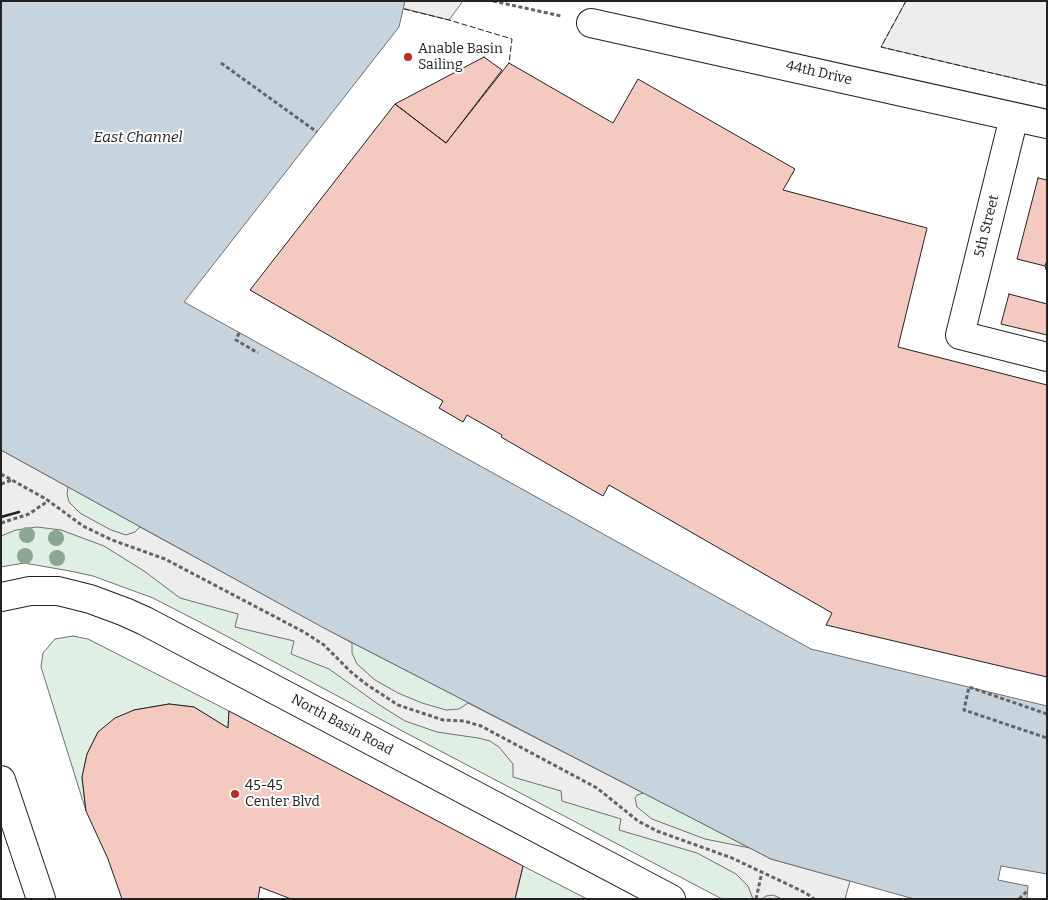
<!DOCTYPE html>
<style>
body{margin:0}
#map{position:relative;width:1048px;height:900px;overflow:hidden;background:#fff;font-family:Bitter,serif}
canvas{display:block}
.frame{position:absolute;inset:0;border:2px solid #222;pointer-events:none}
</style>
<div id="map">
<canvas width="1048" height="900"></canvas>
<div class="frame"></div>
</div>
<script>
const ctx = document.querySelector('canvas').getContext('2d');
ctx.lineJoin = 'round';
function fill(path, color) {
  ctx.fillStyle = color;
  ctx.fill(path, 'evenodd');
}
function poly(rows) {
  const path = new Path2D();
  for (const r of rows) {
    path.moveTo(r[0], r[1]);
    for (let i = 2; i < r.length; i += 2) path.lineTo(r[i], r[i + 1]);
  }
  return path;
}
function strokePath(path, color, width, dash) {
  ctx.strokeStyle = color;
  ctx.lineWidth = width;
  ctx.lineCap = dash ? 'butt' : 'round';
  ctx.setLineDash(dash || []);
  ctx.stroke(path);
}
function label(font, color, halo, rows, align = 'center') {
  ctx.font = font + ' Bitter,serif';
  ctx.lineWidth = 4;
  ctx.setLineDash([]);
  ctx.textBaseline = 'middle';
  ctx.strokeStyle = halo;
  ctx.fillStyle = color;
  for (const [text, x, y, turn = 0] of rows) {
    ctx.save();
    ctx.translate(x, y);
    ctx.rotate((+turn || 0) * Math.PI / 180);
    ctx.textAlign = isNaN(turn) ? turn : align;
    if (halo) ctx.strokeText(text, 0, 0);
    ctx.fillText(text, 0, 0);
    ctx.restore();
  }
}
const green = poly([
 [1,450,322,627,771,859,804,899,722,899,408,734,217,631,153,598,93,576,70,571,24,563,1,567,1,450],
 [73,636,88,639,229,711,228,728,194,707,169,704,134,710,98,732,87,754,82,778,86,811,41,667,43,653,55,639,73,636],
 [523,866,587,899,515,899,523,866]
]);
const parking = poly([
 [374,1,463,1,449,20,374,1],
 [906,1,1047,1,1047,86,881,47,906,1],
 [1,450,68,487,67,494,69,502,80,513,98,523,111,530,126,535,135,532,140,527,352,643,352,653,357,664,375,680,398,693,422,703,446,710,459,709,468,703,643,793,637,795,635,798,637,807,652,819,705,839,750,848,771,859,850,881,845,899,782,899,773,895,766,896,762,899,753,899,748,886,736,874,697,853,619,830,621,819,562,801,561,791,513,777,513,764,499,747,490,741,478,738,437,732,405,721,378,704,329,669,291,654,294,641,235,627,238,614,180,598,144,571,104,546,61,530,37,527,16,530,1,536,1,450]
]);
const water = poly([
 [1,1,405,1,399,27,184,302,811,649,1047,706,1047,899,914,899,771,859,322,627,1,450,1,1]
]);
const pier = poly([
 [1001,866,1047,874,1047,899,1027,899,1028,886,998,880,1001,866]
]);
const building = poly([
 [484,57,502,70,446,143,395,104,484,57],
 [509,63,613,123,638,79,795,169,783,190,927,228,898,347,1047,385,1047,677,826,625,832,613,609,485,603,496,501,437,502,435,467,415,463,422,439,408,443,401,250,290,395,104,446,143,509,63],
 [1038,178,1047,180,1047,260,1045,266,1017,259,1038,178],
 [1009,294,1047,304,1047,335,1001,324,1009,294],
 [169,704,194,707,228,728,229,711,523,866,515,899,122,899,108,859,86,811,82,777,87,754,98,732,115,718,134,710,169,704],
 [260,887,291,899,258,899,260,887]
]);
const path = poly([
 [493,1,561,16],
 [221,63,317,132],
 [239,333,236,340,258,353],
 [1,474,46,499,83,526,112,540,165,559,304,632,324,645,351,672,366,684,398,705,443,720,464,721,481,726,597,788,638,821,657,831,732,858,806,893,814,899],
 [1,484,12,480],
 [1,523,29,514,48,501],
 [1047,714,969,687,964,710,1047,738],
 [756,899,762,872],
 [1019,899,1027,891]
]);
const minor = poly([
 [591,23,1047,124],
 [1014,117,960,335,1047,357],
 [1,597,30,591,58,591,90,599,125,612,145,621,671,899],
 [1,780,41,899]
]);
const fence = poly([
 [906,1,881,47,1047,86],
 [404,9,449,20,512,39,509,63],
 [1045,266,1047,272]
]);
const wall = poly([
 [1,517,19,512]
]);
const trees = [
 [27,535],
 [56,538],
 [25,556],
 [57,558]
];
const markers = [
 [408,57,5,"#c62828"],
 [235,794,5,"#c62828"]
];
const poiNames = [
 ["Anable Basin",418,49],
 ["Sailing",418,65],
 ["45-45",245,786],
 ["Center Blvd",245,802]
];
const streetNames = [
 ["44th Drive",819,73,13],
 ["5th Street",987,226,-76],
 ["North Basin Road",342,725,28]
];
const waterNames = [
 ["East Channel",138,138]
];
fill(green, '#e0efe3');
strokePath(green, '#6f6f6f', 1);
fill(parking, '#ededed');
strokePath(parking, '#6f6f6f', 1);
fill(water, '#c7d3dd');
strokePath(water, '#6f6f6f', 1);
fill(pier, '#fff');
strokePath(pier, '#6f6f6f', 1);
fill(building, '#f3c9c0');
strokePath(building, '#222', 1);
strokePath(minor, '#222', 30);
strokePath(path, '#646464', 3, [4, 2.5]);
strokePath(minor, '#fff', 28);
strokePath(fence, '#222', 1, [6, 2.5]);
strokePath(wall, '#222', 2.5);
ctx.fillStyle = '#8da692';
for (const [x, y] of trees) {
  ctx.beginPath();
  ctx.arc(x, y, 8, 0, 2 * Math.PI);
  ctx.fill();
}
for (const [x, y, r, color] of markers) {
  const dot = new Path2D();
  dot.arc(x, y, r, 0, 2 * Math.PI);
  ctx.fillStyle = color;
  ctx.fill(dot);
  strokePath(dot, '#fff', 2);
}
label('14px', '#222', '#fff', poiNames, 'left');
label('14px', '#222', '#fff', streetNames);
label('italic 15px', '#222', '#fff', waterNames);
</script>
